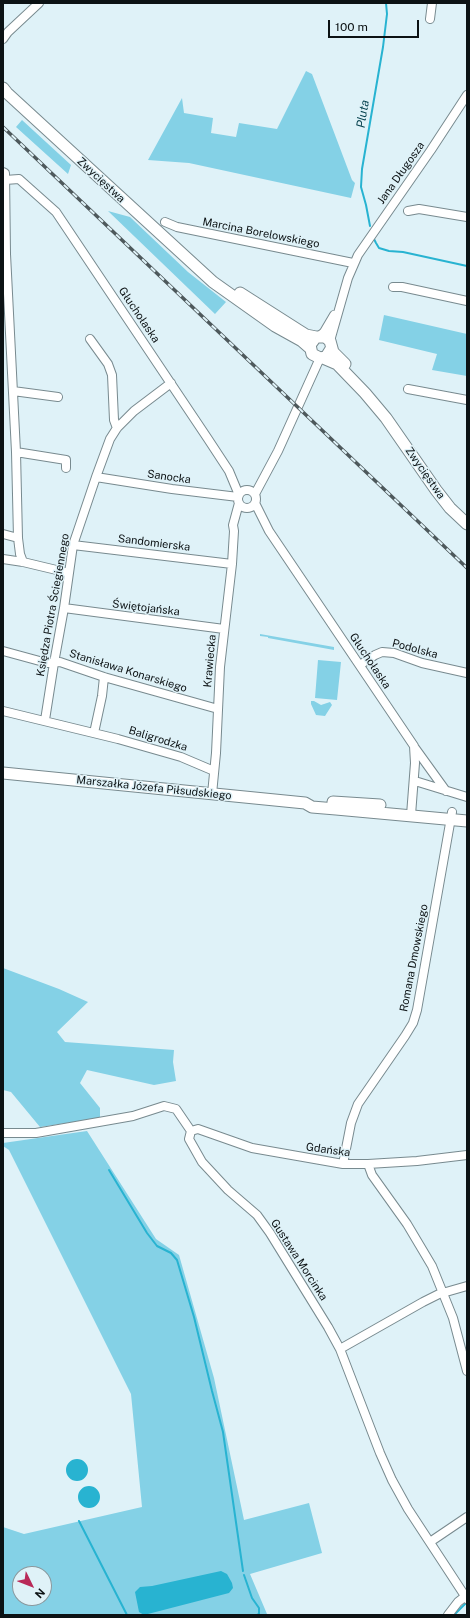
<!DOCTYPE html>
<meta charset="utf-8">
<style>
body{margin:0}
#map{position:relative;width:470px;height:1618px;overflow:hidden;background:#dff2f8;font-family:"Public Sans",sans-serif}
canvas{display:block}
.frame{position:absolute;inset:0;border:4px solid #0c1214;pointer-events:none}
.north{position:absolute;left:12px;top:1566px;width:40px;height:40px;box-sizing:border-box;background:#dff2f8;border:1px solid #8b989d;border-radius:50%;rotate:133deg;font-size:11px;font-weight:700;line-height:16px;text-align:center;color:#0c1214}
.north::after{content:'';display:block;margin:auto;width:14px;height:18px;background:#b82958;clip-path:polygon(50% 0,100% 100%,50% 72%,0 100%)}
.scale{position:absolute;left:328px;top:20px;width:91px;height:18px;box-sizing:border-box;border:2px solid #0c1214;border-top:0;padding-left:5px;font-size:12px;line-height:14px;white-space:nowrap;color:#0c1214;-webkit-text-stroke:3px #dff2f8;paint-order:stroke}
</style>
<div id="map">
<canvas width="470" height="1618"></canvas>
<div class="frame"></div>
<div class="north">N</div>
<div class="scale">100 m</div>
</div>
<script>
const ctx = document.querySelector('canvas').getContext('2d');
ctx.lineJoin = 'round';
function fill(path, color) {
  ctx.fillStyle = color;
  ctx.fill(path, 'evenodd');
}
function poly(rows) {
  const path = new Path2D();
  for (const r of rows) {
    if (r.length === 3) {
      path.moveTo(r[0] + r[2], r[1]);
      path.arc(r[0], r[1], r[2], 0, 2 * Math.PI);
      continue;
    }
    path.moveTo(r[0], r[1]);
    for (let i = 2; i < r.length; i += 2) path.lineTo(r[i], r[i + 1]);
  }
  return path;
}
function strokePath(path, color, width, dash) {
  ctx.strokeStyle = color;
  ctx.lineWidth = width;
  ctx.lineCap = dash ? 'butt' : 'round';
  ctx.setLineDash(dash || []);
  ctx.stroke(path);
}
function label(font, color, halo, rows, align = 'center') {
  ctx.font = font + ' "Public Sans",sans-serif';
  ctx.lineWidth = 3;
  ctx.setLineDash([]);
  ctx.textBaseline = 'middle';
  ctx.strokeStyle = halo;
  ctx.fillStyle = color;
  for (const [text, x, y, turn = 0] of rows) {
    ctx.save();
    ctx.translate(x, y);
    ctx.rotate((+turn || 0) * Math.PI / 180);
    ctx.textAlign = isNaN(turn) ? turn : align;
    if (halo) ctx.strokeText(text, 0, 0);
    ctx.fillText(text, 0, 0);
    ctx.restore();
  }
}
const green = poly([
 [306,71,312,74,352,180,355,183,351,198,189,163,148,160,182,98,184,113,213,118,211,133,236,137,239,123,277,129],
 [22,120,71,165,68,174,16,127],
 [108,211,130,217,188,272,226,302,215,314],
 [384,315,467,334,467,376,432,370,437,354,379,340],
 [260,634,334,647,334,650,268,638,268,637,260,636],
 [318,660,341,662,337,700,315,698],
 [311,701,314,701,321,705,330,702,332,705,325,716,316,715,311,704],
 [3,968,59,989,88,1002,57,1032,65,1042,174,1050,173,1062,176,1081,154,1085,87,1070,80,1083,100,1108,100,1118,40,1127,11,1092,3,1090],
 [87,1131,156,1239,179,1255,214,1378,244,1520,309,1503,322,1553,250,1574,267,1614,265,1615,3,1615,3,1527,24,1534,142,1507,131,1394,9,1150,3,1146,3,1143],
 [20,1574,44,1574,44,1598,20,1598]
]);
const water = poly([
 [77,1470,11],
 [89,1497,11],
 [221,1571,227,1574,232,1583,233,1588,229,1593,144,1615,139,1612,135,1592,140,1587,152,1586]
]);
const stream = poly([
 [370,226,366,205,361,187,362,169,383,47,387,14,386,3],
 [374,239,376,243,379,248,389,251,403,252,467,266],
 [109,1170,147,1233,157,1246,171,1253,177,1260,194,1317,212,1391,223,1432,243,1571],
 [79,1521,127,1615],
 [244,1575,252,1598,259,1608,259,1614,257,1615],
 [454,1615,467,1602]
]);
const minor = poly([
 [430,19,432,3],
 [3,39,8,32,39,3],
 [3,172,5,173,6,254,16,452,18,538,20,554,23,562],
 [5,180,19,179,56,212,208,439,229,471,239,495],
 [408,211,419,209,467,217],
 [165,222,177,227,353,263],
 [393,287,402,287,467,301],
 [318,337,324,332,334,315],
 [90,339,108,364,112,375,114,420,117,428],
 [330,341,348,278,358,255,431,150,467,95],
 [408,389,467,400],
 [13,391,58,397],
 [16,452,66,460,66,468],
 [96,477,172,489,238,497],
 [247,499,9],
 [255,494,278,451,320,358],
 [255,503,269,531,414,746,415,763,411,815],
 [3,534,18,538],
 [73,545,232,564],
 [3,559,23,562,69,573],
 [64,608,224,629],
 [3,651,47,663,60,662,104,677,218,709],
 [360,665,375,655,382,652,394,653,422,663,467,673],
 [3,711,118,739,181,757,214,771],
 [45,720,54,663,64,608,73,545,96,477,110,439,117,428,134,411,171,383],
 [94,733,102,696,104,677],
 [415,748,446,791],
 [415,781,467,797],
 [212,794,216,753,220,667,232,564,234,531,233,525,239,503],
 [191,1131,189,1139,202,1162,228,1190,257,1215,270,1233,328,1327,340,1349,380,1453,392,1480,408,1509,467,1599],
 [191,1131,198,1129,252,1148,343,1164,368,1164,417,1161,467,1155],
 [3,1133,36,1133,133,1116,164,1106,176,1109,191,1131],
 [343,1164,351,1123,358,1104,405,1036,413,1023,417,1010,452,812],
 [368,1164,372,1175,407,1224,432,1266,453,1318,467,1371],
 [340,1349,423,1302,439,1294,467,1286],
 [430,1542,467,1517],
 [448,1615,458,1602,467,1595]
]);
const major = poly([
 [3,88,7,93,213,282,275,326,302,341,310,348],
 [240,293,298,330,306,335,316,337],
 [331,349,326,357,320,358,312,354,310,345,316,337,325,337,330,341,333,352,345,364],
 [323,358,337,364,365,393,386,418,436,490,450,508,467,524],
 [3,773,305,803,312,807,336,809,467,821],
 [333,802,380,805]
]);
const rail = poly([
 [3,127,467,568]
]);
const streetNames = [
 ["Jana Długosza",401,173,-55],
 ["Zwycięstwa",101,180,43],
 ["Marcina Borelowskiego",261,233,11],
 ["Głuchołaska",139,315,56],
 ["Zwycięstwa",425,473,55],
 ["Sanocka",169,477,8],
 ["Sandomierska",154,543,7],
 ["Księdza Piotra Ściegiennego",53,605,-80],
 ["Świętojańska",146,608,7],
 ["Podolska",415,649,15],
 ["Krawiecka",210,661,-85],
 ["Głuchołaska",370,661,56],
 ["Stanisława Konarskiego",128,671,17],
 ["Baligrodzka",158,739,17],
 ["Marszałka Józefa Piłsudskiego",154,788,6],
 ["Romana Dmowskiego",414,958,-79],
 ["Gdańska",328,1150,8],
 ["Gustawa Morcinka",299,1260,57]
];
const waterNames = [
 ["Pluta",363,114,-81]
];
fill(green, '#84d1e6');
fill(water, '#28b3d1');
strokePath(stream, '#28b3d1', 2);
strokePath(minor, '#788a8f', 10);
strokePath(major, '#788a8f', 13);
strokePath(minor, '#fff', 8);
strokePath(major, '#fff', 11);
strokePath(rail, '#4e595c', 3.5);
strokePath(rail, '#dff2f8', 2, [6]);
label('11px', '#0c1214', '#dff2f8', streetNames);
label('italic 12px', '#04404d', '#dff2f8', waterNames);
</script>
